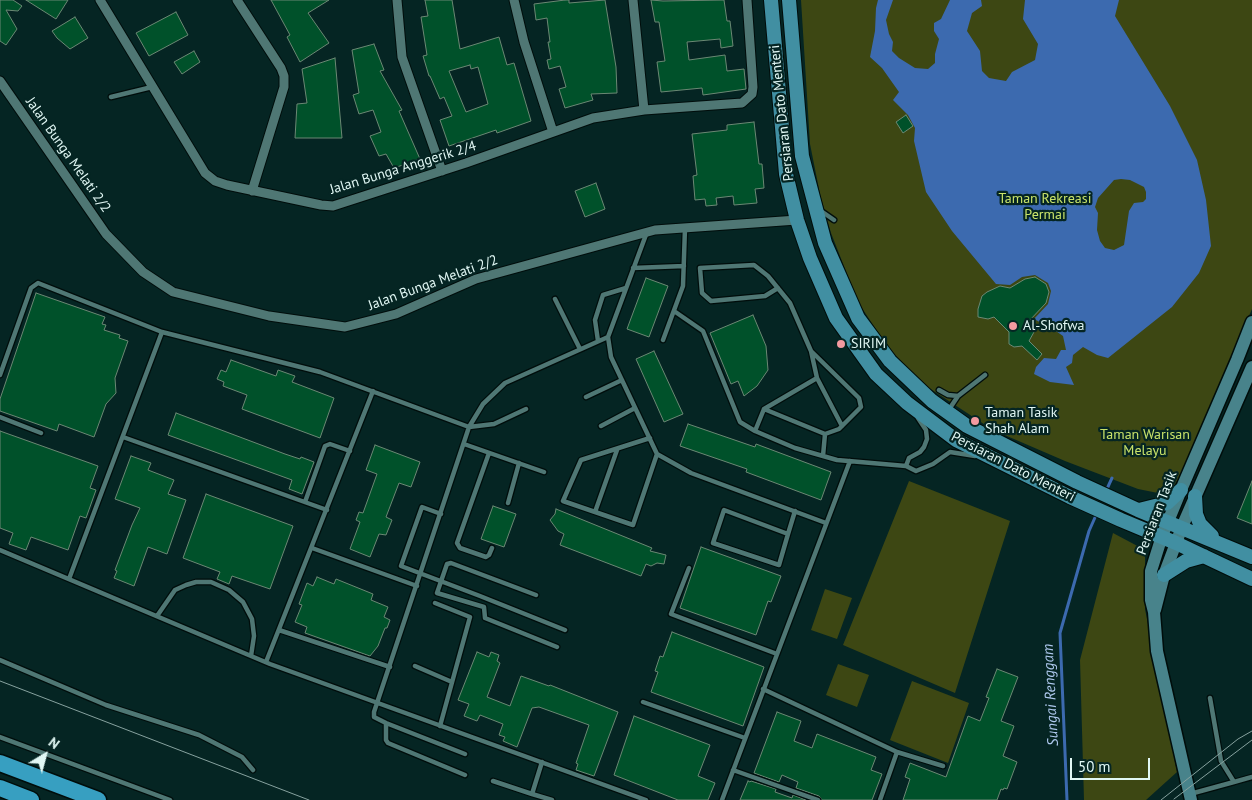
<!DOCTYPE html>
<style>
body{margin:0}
#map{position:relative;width:1252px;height:800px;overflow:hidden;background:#052523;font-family:"PT Sans",sans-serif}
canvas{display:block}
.north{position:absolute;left:20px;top:730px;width:50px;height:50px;-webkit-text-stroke:4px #052523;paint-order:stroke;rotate:37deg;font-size:14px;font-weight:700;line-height:20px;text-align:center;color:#e1f7f4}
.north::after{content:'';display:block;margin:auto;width:18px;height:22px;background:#e1f7f4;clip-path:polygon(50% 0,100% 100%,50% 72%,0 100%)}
.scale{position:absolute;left:1070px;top:758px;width:80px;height:22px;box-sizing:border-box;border:2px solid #e1f7f4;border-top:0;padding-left:6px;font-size:15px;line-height:18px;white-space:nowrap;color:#e1f7f4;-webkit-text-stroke:4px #052523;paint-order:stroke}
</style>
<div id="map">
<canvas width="1252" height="800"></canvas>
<div class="north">N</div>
<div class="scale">50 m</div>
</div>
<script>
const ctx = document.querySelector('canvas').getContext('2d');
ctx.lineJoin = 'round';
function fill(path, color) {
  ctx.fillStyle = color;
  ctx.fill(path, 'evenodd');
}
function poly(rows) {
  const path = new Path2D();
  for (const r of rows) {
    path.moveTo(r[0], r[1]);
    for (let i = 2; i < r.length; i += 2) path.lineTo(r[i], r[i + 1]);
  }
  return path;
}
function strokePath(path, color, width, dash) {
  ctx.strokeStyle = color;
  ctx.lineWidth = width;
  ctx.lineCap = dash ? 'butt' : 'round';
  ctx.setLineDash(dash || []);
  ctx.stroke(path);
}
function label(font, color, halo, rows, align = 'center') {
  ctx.font = font + ' "PT Sans",sans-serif';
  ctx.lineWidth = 4.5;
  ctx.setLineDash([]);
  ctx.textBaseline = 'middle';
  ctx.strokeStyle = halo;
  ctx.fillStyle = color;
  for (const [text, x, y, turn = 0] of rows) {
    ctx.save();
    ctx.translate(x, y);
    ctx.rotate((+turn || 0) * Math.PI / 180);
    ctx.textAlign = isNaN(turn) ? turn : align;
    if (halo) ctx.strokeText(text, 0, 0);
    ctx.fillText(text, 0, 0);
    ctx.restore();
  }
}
const green = poly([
 [801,0,1252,0,1252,309,1182,473,1168,495,1138,489,1065,461,993,430,926,386,897,357,881,337,858,302,831,233,820,194,810,144],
 [909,481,1010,521,955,693,843,645],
 [1113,533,1145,550,1145,609,1177,772,1146,800,1084,800,1080,660],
 [825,589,852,598,837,639,811,630],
 [838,664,869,675,857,707,826,695],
 [912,681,969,703,948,763,890,740]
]);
const water = poly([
 [878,0,893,0,886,20,889,34,893,42,892,51,899,58,915,68,928,69,935,63,935,54,939,39,934,31,934,23,941,19,950,0,981,0,982,6,972,13,967,31,980,51,982,71,989,78,1006,81,1012,72,1035,60,1038,44,1023,19,1025,0,1119,0,1115,16,1170,106,1197,160,1206,200,1211,246,1199,273,1172,307,1108,358,1097,355,1083,347,1073,355,1072,363,1066,367,1074,385,1050,382,1034,374,1036,367,1044,358,1056,359,1061,350,1066,350,1063,336,1053,329,1034,319,1048,304,1051,291,1048,283,1035,275,1022,277,1010,285,996,284,952,231,926,192,914,141,915,128,908,115,893,100,899,92,882,68,870,57,875,31,876,8],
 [1121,179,1130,180,1144,187,1146,192,1146,199,1143,202,1134,203,1129,211,1124,245,1114,250,1105,248,1100,241,1097,230,1098,213,1095,207,1098,198,1114,180]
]);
const stream = poly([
 [1106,491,1112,478],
 [1067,800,1060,633,1089,531,1097,513]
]);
const building = poly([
 [0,0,13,0,22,6,18,11,6,10,17,29,6,45,0,41,0,0],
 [26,0,68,0,56,19,26,0],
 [271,0,329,0,308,13,329,43,300,62,287,37,290,35,271,0],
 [425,0,452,0,460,49,499,37,507,65,514,63,531,121,497,133,496,130,449,146,440,120,452,116,444,97,440,99,430,76,429,76,423,56,427,55,421,17,428,16,425,0],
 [470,65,471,69,478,67,488,104,466,112,449,71,470,65],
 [565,0,569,0,569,3,605,0,616,67,617,93,591,94,593,100,565,108,559,89,566,87,560,66,549,69,547,60,551,59,548,42,550,42,547,18,536,20,534,4,565,0],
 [651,0,663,1,724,0,727,21,730,21,733,46,721,48,720,39,687,42,689,60,725,55,727,71,744,69,746,89,703,95,702,88,661,92,657,62,665,61,659,22,655,22,651,0],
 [176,12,188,35,149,56,136,33,176,12],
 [75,17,88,38,70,49,57,38,52,31,75,17],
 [374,44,384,70,380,71,402,110,399,111,420,159,394,168,386,154,379,156,370,136,381,132,373,110,359,114,353,95,359,93,352,50,374,44],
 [194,51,200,62,182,74,174,62,194,51],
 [335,58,342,138,295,138,297,104,307,103,302,69,335,58],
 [906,115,913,126,903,133,896,122,906,115],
 [754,122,759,164,762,164,764,188,755,189,757,203,734,205,733,196,716,198,717,205,706,206,705,199,695,200,693,176,697,175,692,134,727,130,727,125,754,122],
 [596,183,605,209,585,217,575,191,596,183],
 [1035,277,1046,284,1049,292,1046,303,1029,321,1034,324,1034,332,1029,341,1042,354,1037,360,1022,346,1014,347,1009,344,1009,332,994,317,988,319,978,317,978,309,982,296,987,292,1000,286,1010,288,1025,279,1035,277],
 [646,278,668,286,649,337,627,329,646,278],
 [36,293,105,317,102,324,106,325,104,330,120,335,119,338,128,341,115,378,116,393,106,404,94,437,59,424,57,431,0,411,0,399,36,293],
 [753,315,766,346,768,370,757,386,744,396,738,381,731,384,710,333,753,315],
 [654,351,683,414,664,422,636,359,654,351],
 [231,360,276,376,278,370,295,376,292,382,334,398,320,438,242,409,247,395,223,386,224,382,217,379,221,370,226,372,231,360],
 [176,413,285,454,300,459,301,457,314,462,302,494,289,489,292,480,168,435,176,413],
 [688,424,755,447,756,444,831,472,821,500,746,472,747,469,680,446,688,424],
 [0,431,98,466,90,488,96,490,86,518,80,516,68,550,31,537,26,550,9,544,13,533,0,528,0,431],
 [375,445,420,462,411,487,399,483,386,517,392,520,386,535,379,534,370,557,350,549,360,522,356,520,359,512,363,513,377,474,366,470,375,445],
 [131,456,151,463,148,470,174,480,168,494,186,500,167,554,148,547,134,586,114,578,117,571,115,570,132,525,140,508,115,499,131,456],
 [1252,481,1252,524,1237,518,1252,481],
 [206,494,293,526,270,589,232,576,229,584,217,579,220,572,183,558,206,494],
 [493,506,516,514,504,547,481,539,493,506],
 [556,509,652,548,650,551,666,555,664,564,657,563,651,566,646,564,641,576,560,545,564,534,558,531,550,520,555,514,556,509],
 [701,547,781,576,771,602,768,601,756,635,680,608,701,547],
 [317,577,334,584,336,579,373,594,371,600,388,607,384,617,390,620,387,628,385,628,378,646,370,656,305,633,307,627,295,622,302,605,299,604,307,583,313,586,317,577],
 [672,632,764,667,743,726,651,692,658,672,655,671,660,656,663,657,672,632],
 [477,652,489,657,491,652,499,655,497,661,500,663,487,697,510,706,521,676,549,686,550,685,618,712,594,776,576,770,578,764,576,763,589,725,539,707,532,708,517,747,503,741,505,737,499,735,503,724,480,715,477,721,464,716,469,704,458,700,477,652],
 [997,669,1018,677,1001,721,1014,726,1003,756,1017,762,1007,789,1004,788,1003,790,1001,789,997,800,903,800,910,779,905,777,910,763,946,777,968,716,980,721,989,698,986,697,997,669],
 [777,712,801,721,794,741,812,748,817,734,876,757,871,770,882,774,872,800,822,800,819,796,796,788,798,782,782,775,779,782,754,773,777,712],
 [634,716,710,745,698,776,715,783,708,800,678,800,614,775,634,716],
 [748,781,750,782,751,781,776,789,775,792,792,798,793,795,806,800,740,800,748,781]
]);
const lane = poly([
 [111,97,152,87],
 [821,211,834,220],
 [633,268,684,266],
 [778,288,765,296,711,301,702,293,700,268,754,265,768,276,790,303,811,351,817,378,842,426],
 [555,299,580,349],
 [674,311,703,331,740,422,755,431],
 [608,337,611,357,657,454,691,473,826,523],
 [663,340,683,286,685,228],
 [598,341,595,320,603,295,626,288],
 [811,351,859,398,861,407,839,429,825,434,764,409,755,431,795,448,837,460,906,466,916,471,933,464,950,452,975,456],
 [0,375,31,288,38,283,162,332,320,372,469,427,483,404,505,383,608,337,647,232],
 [939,390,948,395,958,396],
 [586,397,622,380],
 [764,409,817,378],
 [948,411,958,396,985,375],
 [0,417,41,433],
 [601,426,635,408],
 [123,437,327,510],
 [650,438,581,460,563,501,633,525,657,454],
 [464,444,544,472],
 [489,453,457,543,460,548,486,557,489,555,492,548],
 [823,456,825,434],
 [906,466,909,458,920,452,924,447,927,439,926,430,918,418],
 [305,502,325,446,330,444,350,451],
 [508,503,519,463],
 [595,512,617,450],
 [441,514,422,507,401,566,480,596,565,630],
 [788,534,724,510,713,543,779,565,788,534,795,511],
 [312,548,417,586],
 [0,550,270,664,646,800],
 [689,568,671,614,777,654],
 [69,579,162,332],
 [536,595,451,563,447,564,437,593,484,607,485,618,557,647],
 [435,603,470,617,440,726],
 [157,616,175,590,186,585,196,582,211,582,229,590,243,602,252,619,254,636,251,656],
 [279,630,390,667],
 [0,660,106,705,199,735,242,757,253,770],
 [266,662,373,391],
 [415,666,452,682],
 [763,689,897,752,880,800],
 [1210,698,1221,761,1234,782,1252,777],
 [643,702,745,738],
 [386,723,386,740,388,743,465,775],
 [0,737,170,800],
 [897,752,943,766],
 [465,754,386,723,374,717,374,712,469,427,494,424,526,409],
 [733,770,818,800],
 [493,781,532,794,542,762],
 [532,794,552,800],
 [1190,794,1234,782],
 [722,800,850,461]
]);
const street = poly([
 [100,0,205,173,215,181,227,185,321,205,333,206,466,163,593,118,644,110,742,103,752,94,753,87,747,0],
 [237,0,281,68,284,76,284,87,252,191],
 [397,0,402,57,442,171],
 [514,0,524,42,553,132],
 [633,0,644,110],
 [0,81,106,234,143,272,173,292,269,316,345,327,396,314,476,279,655,230,797,220]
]);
const secondary = poly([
 [1155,610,1164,575,1182,527,1252,367],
 [1191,800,1157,651,1154,612,1151,600,1151,571,1162,536,1181,490,1237,360,1252,322]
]);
const primary = poly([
 [771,0,786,174,797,220,810,258,836,318,876,374,907,403,956,440,1070,497,1121,520,1176,543,1252,579],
 [789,0,802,156,825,243,858,318,890,361,932,401,967,426,1077,482,1138,510,1252,557],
 [1195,496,1196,514,1200,524,1212,536],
 [1139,510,1167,503,1181,490],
 [1164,575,1186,561,1204,556]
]);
const highway = poly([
 [0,763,98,800],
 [0,788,31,800]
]);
const tram = poly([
 [0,681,309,800],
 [1174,799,1252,740],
 [1161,800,1238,739,1252,731]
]);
const markers = [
 [1013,326,5,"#f49aa0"],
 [841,344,5,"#f49aa0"],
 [975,421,5,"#f49aa0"]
];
const streetNames = [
 ["Persiaran Dato Menteri",782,113,-96],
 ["Jalan Bunga Melati 2/2",68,155,55],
 ["Jalan Bunga Anggerik 2/4",403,168,-17],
 ["Jalan Bunga Melati 2/2",433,283,-20],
 ["Persiaran Dato Menteri",1013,467,27],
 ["Persiaran Tasik",1157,513,-69]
];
const parkNames = [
 ["Taman Rekreasi",1045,199],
 ["Permai",1045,215],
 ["Taman Warisan",1145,435],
 ["Melayu",1145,451]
];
const poiNames = [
 ["Al-Shofwa",1023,326],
 ["SIRIM",851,344],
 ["Taman Tasik",985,413],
 ["Shah Alam",985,429]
];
const waterNames = [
 ["Sungai Renggam",1051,695,-93]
];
fill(green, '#3d4713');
fill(water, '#3c6aaf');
strokePath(stream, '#3c6aaf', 3);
fill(building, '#00512a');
strokePath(building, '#6b8874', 1);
strokePath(lane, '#000d0b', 7);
strokePath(street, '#000d0b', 11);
strokePath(secondary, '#000d0b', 15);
strokePath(primary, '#000d0b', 16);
strokePath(highway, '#000d0b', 19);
strokePath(lane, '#4f7774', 4.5);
strokePath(street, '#4f7774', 9);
strokePath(secondary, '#48838b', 12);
strokePath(primary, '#418fa2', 14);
strokePath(highway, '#379fc1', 16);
strokePath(tram, '#87a29f', 1);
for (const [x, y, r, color] of markers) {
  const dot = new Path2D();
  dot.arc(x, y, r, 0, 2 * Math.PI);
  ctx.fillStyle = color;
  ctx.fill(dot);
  strokePath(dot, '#052523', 2);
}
label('14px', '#e1f7f4', '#052523', streetNames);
label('14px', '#c9e36a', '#052523', parkNames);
label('14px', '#e1f7f4', '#052523', poiNames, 'left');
label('italic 15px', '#adc7ec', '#052523', waterNames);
</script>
